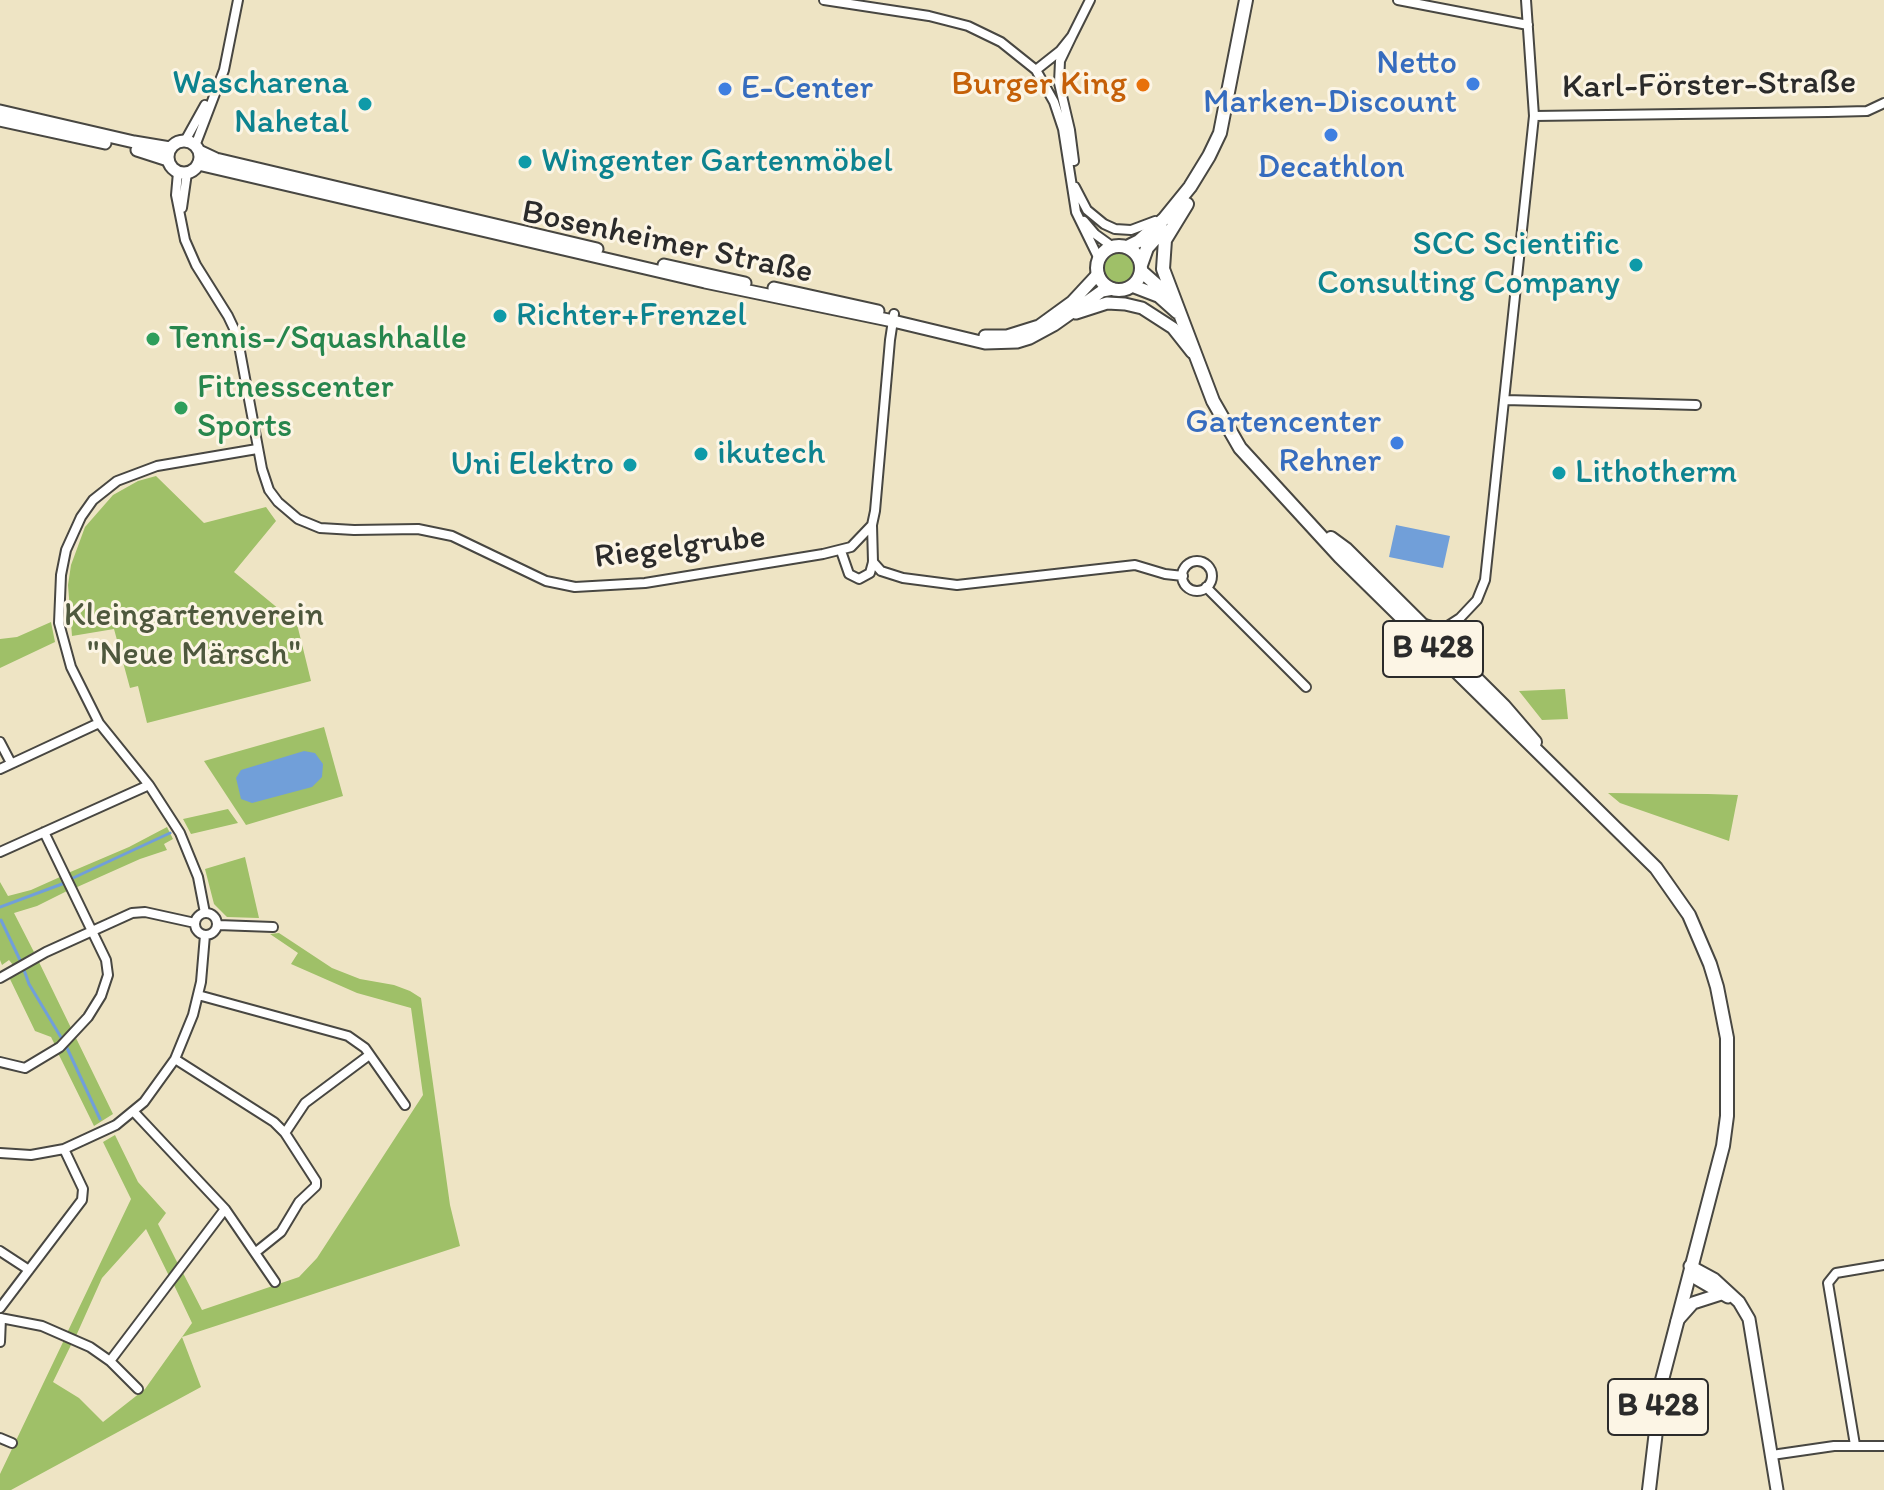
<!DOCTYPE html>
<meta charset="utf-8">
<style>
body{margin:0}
canvas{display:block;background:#eee4c4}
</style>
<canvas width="1884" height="1490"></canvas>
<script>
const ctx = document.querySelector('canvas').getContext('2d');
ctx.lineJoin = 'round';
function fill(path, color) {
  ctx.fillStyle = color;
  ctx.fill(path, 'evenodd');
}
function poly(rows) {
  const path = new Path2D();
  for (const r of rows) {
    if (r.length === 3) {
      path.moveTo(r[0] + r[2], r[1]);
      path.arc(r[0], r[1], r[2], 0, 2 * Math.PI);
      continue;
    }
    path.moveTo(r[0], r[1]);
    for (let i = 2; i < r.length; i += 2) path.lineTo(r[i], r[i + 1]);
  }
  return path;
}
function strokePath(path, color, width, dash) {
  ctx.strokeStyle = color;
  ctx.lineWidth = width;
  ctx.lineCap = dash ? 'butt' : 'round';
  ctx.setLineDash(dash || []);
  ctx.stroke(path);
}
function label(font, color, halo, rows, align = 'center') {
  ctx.font = font + ' Itim,sans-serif';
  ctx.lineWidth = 6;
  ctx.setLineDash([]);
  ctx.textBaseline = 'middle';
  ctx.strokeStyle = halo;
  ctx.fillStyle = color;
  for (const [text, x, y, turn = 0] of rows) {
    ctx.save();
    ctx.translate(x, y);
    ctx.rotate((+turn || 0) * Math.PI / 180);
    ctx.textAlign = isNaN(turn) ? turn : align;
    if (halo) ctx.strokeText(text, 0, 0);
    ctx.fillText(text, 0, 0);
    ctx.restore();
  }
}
const green = poly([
 [1119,268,16],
 [156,476,204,523,266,507,276,521,234,572,297,624,311,681,147,723,138,686,130,688,114,629,72,636,68,585,71,565,85,527,113,495,138,481],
 [51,622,55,642,0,668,0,639,17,637],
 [1565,689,1568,719,1542,720,1519,691],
 [324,727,343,796,246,825,204,761],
 [1608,793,1708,794,1738,795,1729,841,1620,803],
 [228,809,238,823,191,834,183,819],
 [167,827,173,839,164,844,167,850,140,859,75,888,68,873,129,847],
 [245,857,259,918,227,917,214,904,205,869],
 [60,877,67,891,37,906,14,913,34,952,13,965,9,960,2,965,0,960,0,882,8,896,31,890],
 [279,933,332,968,360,979,394,985,410,991,421,998,450,1205,460,1246,182,1337,201,1387,11,1490,0,1490,0,1474,64,1340,72,1343,53,1382,79,1398,103,1422,145,1389,192,1323,174,1285,183,1273,202,1310,299,1277,317,1258,423,1095,411,1008,357,993,291,964,298,953,270,934],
 [38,960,72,1030,55,1045,51,1037,35,1031,9,977],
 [76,1038,113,1114,94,1126,58,1053],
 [115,1135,138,1182,166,1213,158,1224,178,1264,169,1276,146,1229,102,1278,76,1336,67,1333,131,1199,103,1142]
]);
const water = poly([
 [1396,525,1450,536,1443,568,1389,557],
 [304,751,315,753,323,764,322,777,312,787,252,803,241,799,236,778,241,770]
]);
const stream = poly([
 [73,878,170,833],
 [0,907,62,884],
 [1,920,20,960],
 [24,970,29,984,62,1039],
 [67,1048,100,1119]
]);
const street = poly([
 [824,0,929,16,968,26,1001,42,1036,70,1054,102,1063,129,1076,212,1099,259],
 [1398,0,1528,25],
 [1072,36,1060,61,1059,83,1070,130,1074,161],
 [1036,70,1060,51,1072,36,1090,0],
 [1534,116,1828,112,1867,111,1884,103],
 [185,141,205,105],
 [195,146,224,70,238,0],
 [178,172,176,195,185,240,196,265,228,316,237,335,262,469,269,490,278,502,298,519,320,528,354,530,418,529,452,536,546,581,575,587,645,583,823,554,851,547,872,525,875,511,890,340,894,314],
 [1075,187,1087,210,1104,224,1115,229,1131,230,1155,221],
 [182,208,187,173],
 [1084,221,1095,234,1113,247],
 [1505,400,1696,405],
 [841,551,849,574,859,579,870,573,873,562,872,525],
 [1197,576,15],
 [873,562,881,571,903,578,957,585,1135,565,1165,574,1183,576],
 [1206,587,1306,687],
 [1425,624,1443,629,1460,618,1477,600,1485,580,1534,116,1526,0],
 [1454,654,1452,638,1459,622],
 [0,742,11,763],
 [0,769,99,723],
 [0,852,149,785],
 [206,924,11],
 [205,913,198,877,180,833,149,785,99,723,71,667,59,623,61,575,66,550,81,517,93,500,117,481,157,466,257,449],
 [218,925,273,927],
 [0,978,46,952,132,913,145,912,195,923],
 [198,995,348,1036,365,1048,405,1105],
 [175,1059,274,1122,285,1133,316,1181,316,1186,299,1202,281,1232,256,1252],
 [0,1062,25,1068,60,1047,88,1017,101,996,108,975,106,960,44,832],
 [134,1112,225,1209,275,1282],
 [285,1133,305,1103,368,1056],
 [0,1153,31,1155,64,1149,116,1125,144,1102,175,1059,193,1015,201,982,205,935],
 [0,1251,29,1270],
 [0,1308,82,1200,83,1189,64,1149],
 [0,1318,42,1326,90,1347,110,1361,138,1389],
 [0,1342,1,1318],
 [110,1361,225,1209],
 [0,1438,12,1443],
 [1855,1445,1828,1283,1836,1273,1884,1265],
 [1772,1455,1834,1446,1884,1446]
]);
const secondary = poly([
 [0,111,134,142,170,148],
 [0,120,105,143],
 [184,157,16],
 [137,150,168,160],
 [199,151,216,159,597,249],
 [198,164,705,282,893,321,985,343,1017,342,1030,338,1054,325,1102,291,1113,289],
 [664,265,745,283],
 [774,288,878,311],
 [1076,313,1107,303,1125,304,1142,308,1173,328,1192,352],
 [985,336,1007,336,1039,326,1072,302,1098,274],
 [1690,1266,1714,1279,1739,1302,1749,1319,1777,1490],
 [1690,1266,1697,1279,1728,1297],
 [1677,1321,1693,1303,1721,1294]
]);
const primary = poly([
 [1187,204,1165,240,1163,269,1213,401,1240,448,1340,557,1656,868,1689,915,1710,964,1717,987,1727,1038,1727,1116,1723,1146,1662,1380,1649,1490],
 [1119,268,22],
 [1127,247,1139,241,1164,219,1190,187,1209,156,1220,133,1246,0],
 [1141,265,1147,248,1163,230],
 [1141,271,1168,295],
 [1133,286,1159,296,1177,312],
 [1331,538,1346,549,1504,706,1535,742]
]);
const markers = [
 [1473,84,8,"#3f7fe0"],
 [1143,85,8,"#e8710a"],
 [725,89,8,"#3f7fe0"],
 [365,104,8,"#0f9aa8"],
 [1331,135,8,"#3f7fe0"],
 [525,162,8,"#0f9aa8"],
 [1636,265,8,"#0f9aa8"],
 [500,316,8,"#0f9aa8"],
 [153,339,8,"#2e9e5b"],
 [181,408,8,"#2e9e5b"],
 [1397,443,8,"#3f7fe0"],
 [701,454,8,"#0f9aa8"],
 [630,465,8,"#0f9aa8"],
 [1559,473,8,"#0f9aa8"]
];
const shields = [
 [1433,649,100],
 [1658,1407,100]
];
const shieldNames = [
 ["B 428",1433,649],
 ["B 428",1658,1407]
];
const shopNames = [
 ["Netto",1457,64],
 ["Marken-Discount",1457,103],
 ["E-Center",741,89,"left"],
 ["Decathlon",1331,168,"center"],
 ["Gartencenter",1381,423],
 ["Rehner",1381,462]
];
const cultureNames = [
 ["Wascharena",349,84,"right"],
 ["Nahetal",349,123,"right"],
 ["Wingenter Gartenmöbel",541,162],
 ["SCC Scientific",1620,245,"right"],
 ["Consulting Company",1620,284,"right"],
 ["Richter+Frenzel",516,316],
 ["ikutech",717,454],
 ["Uni Elektro",614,465,"right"],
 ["Lithotherm",1575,473]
];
const foodNames = [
 ["Burger King",1127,85]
];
const streetNames = [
 ["Karl-Förster-Straße",1709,86,-1],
 ["Bosenheimer Straße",667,243,12],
 ["Riegelgrube",680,548,-7]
];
const leisureNames = [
 ["Tennis-/Squashhalle",169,339],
 ["Fitnesscenter",197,388],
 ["Sports",197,427]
];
const parkNames = [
 ["Kleingartenverein",194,616],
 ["\"Neue Märsch\"",194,655]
];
fill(green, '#9fc068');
fill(water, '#719fd9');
strokePath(stream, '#719fd9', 3);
strokePath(street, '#484742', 12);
strokePath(secondary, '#484742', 15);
strokePath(primary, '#484742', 16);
strokePath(street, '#fff', 8);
strokePath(secondary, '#fff', 11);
strokePath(primary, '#fff', 12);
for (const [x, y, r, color] of markers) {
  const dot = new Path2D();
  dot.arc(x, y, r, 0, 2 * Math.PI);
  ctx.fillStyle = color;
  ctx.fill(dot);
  strokePath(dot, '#fcf5e5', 3);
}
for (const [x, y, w] of shields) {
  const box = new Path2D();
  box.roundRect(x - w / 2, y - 28, w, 56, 6);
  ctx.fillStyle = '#fcf5e5';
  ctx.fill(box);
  strokePath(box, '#2b2b2b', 2);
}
label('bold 32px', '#2b2b2b', null, shieldNames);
label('34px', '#366cbe', '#fcf5e5', shopNames, 'right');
label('34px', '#0d838f', '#fcf5e5', cultureNames, 'left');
label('34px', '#c56008', '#fcf5e5', foodNames, 'right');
label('34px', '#2b2b2b', '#fcf5e5', streetNames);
label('34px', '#27864d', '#fcf5e5', leisureNames, 'left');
label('34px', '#4e583d', '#fcf5e5', parkNames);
</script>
